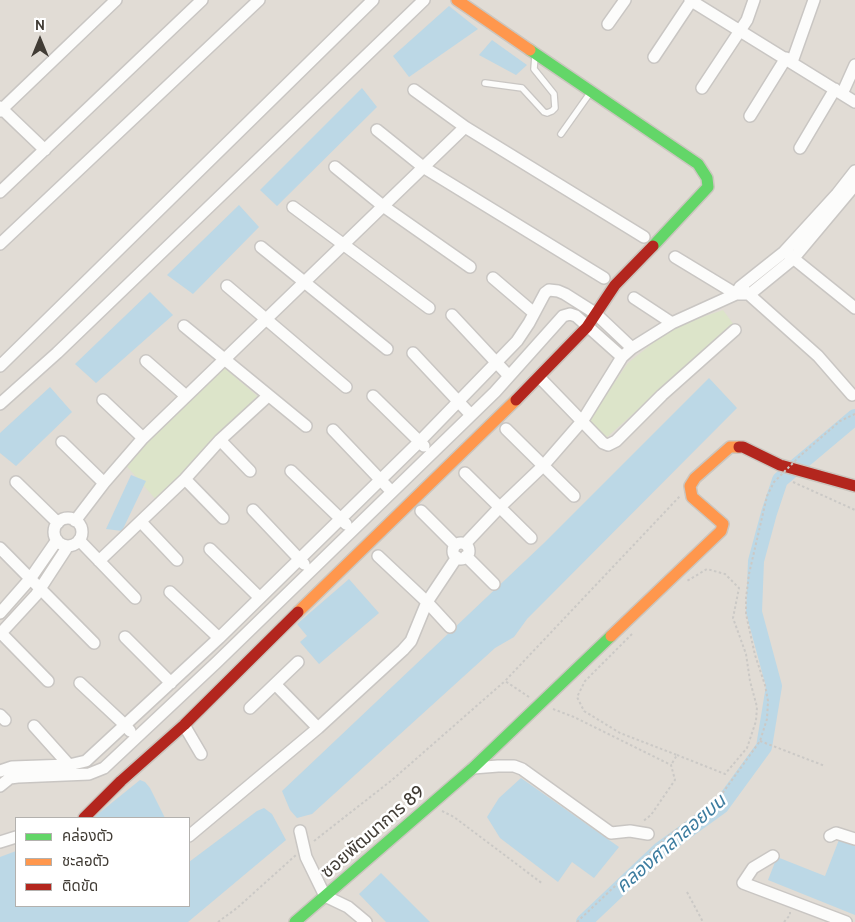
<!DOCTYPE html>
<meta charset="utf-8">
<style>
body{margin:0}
#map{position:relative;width:855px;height:922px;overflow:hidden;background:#edeae7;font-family:Cabin,"Noto Sans Thai",sans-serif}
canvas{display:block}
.legend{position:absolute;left:15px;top:817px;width:175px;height:90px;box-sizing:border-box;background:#fff;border:1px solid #b3b1ae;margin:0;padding:6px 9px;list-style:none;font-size:15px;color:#413c35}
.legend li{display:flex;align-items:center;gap:10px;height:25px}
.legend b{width:25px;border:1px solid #b3b1ae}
.north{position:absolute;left:15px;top:15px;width:50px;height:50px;-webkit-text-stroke:4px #fff;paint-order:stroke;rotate:0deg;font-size:14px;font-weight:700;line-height:20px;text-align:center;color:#413c35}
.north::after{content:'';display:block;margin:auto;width:18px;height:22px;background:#413c35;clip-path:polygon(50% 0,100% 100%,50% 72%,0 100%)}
</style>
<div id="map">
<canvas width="855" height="922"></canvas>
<ul class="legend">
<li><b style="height:6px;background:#63d668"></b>คล่องตัว</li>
<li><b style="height:6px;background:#ff974d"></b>ชะลอตัว</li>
<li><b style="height:6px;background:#b3261e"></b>ติดขัด</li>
</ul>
<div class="north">N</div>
</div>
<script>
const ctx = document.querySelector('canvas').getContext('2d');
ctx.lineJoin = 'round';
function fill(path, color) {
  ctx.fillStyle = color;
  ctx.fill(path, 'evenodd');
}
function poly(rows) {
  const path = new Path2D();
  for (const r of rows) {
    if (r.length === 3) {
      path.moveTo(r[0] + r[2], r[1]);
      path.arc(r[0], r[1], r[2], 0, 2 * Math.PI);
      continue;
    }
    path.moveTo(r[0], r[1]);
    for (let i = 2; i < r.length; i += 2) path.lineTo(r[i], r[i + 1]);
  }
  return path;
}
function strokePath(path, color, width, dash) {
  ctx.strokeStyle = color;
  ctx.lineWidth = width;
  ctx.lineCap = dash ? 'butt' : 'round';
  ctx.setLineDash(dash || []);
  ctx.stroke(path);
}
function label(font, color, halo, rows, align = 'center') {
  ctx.font = font + ' Cabin,"Noto Sans Thai",sans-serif';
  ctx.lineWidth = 5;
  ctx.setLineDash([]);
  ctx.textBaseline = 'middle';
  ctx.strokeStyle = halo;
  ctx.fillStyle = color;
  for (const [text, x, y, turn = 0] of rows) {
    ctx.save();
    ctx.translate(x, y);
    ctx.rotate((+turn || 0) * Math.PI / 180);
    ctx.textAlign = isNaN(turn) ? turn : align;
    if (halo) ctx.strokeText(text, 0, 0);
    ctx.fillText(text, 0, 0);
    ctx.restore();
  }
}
const residential = poly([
 [0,0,855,0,855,922,0,922],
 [16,818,189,818,189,906,16,906]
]);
const green = poly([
 [723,310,734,325,607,437,588,421,628,363,673,327],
 [220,364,263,401,158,502,123,462]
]);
const water = poly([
 [449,6,478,29,409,77,393,56],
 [492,40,527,65,516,75,479,55],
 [362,88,377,107,277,206,260,190],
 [239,205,259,227,193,294,167,275],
 [150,292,173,315,96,383,75,364],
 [709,378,737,408,527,619,514,637,495,648,312,814,297,818,290,810,282,791,544,543],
 [50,387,72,412,16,466,0,453,0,433],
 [131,475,146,481,122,531,106,529],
 [349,579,379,613,319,664,300,642,307,636,297,624],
 [521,778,619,847,594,878,572,862,558,882,500,838,487,817,499,798],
 [140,780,145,782,150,788,165,818,93,818],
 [264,808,272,814,286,840,188,922,0,922,0,857,16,851,16,906,189,906,189,862,257,811],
 [840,837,855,843,855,915,768,880,777,857,825,876],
 [381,873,430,922,386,922,359,894]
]);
const river = poly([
 [584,922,660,850,721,806,764,747,774,686,754,612,756,561,769,513,780,480,855,417]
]);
const path = poly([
 [793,482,855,510],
 [632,634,585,681,577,697,584,711,620,733,677,755,671,765],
 [529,697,505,681,680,496],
 [553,709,574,717,671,765,675,780,651,815,642,822],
 [760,741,825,766],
 [677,755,725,774,747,748,756,721,757,707,750,681,746,654,733,618,739,588,725,574,707,569,687,581],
 [442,811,454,817,543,884],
 [314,841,392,780,505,681],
 [687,892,703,922],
 [218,922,237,908,296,855],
 [784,922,790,915,790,912]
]);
const lane = poly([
 [485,83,522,88,544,112,547,113,552,111,555,108,554,94,534,69,535,56],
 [561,134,590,93]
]);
const street = poly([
 [690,0,855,102],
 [608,24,625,0],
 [654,57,692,0],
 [792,62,814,0],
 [702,88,747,20,754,0],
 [414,90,465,127],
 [842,94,855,65],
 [0,107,45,150],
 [0,111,116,0],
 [750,116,786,58],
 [377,130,423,167,604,278],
 [800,148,835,89],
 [335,167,383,206,470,267],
 [0,192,202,0],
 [293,207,429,308],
 [0,244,259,0],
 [261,247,387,349],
 [788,254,855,308],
 [675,257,736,294],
 [493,278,534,313],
 [227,286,346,387],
 [744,290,818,356,852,395],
 [736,294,740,287,784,252,837,194,855,171],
 [634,298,672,323],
 [452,315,509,376],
 [184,326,306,426],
 [413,353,471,415],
 [146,361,186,396],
 [0,366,373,0],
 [542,380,603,443,608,445,616,441,662,395,735,330],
 [373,396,424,446],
 [103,400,143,438],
 [0,404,57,353,424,0],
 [506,429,574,496],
 [333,430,392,492],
 [220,440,250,471],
 [62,442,104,483],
 [291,471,346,524],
 [465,473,531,538],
 [185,479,223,518],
 [16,482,58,523],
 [253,510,304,564],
 [421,511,455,545],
 [68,532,14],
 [75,521,104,483,143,438,465,127,644,237],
 [141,522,177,560],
 [79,540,135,598],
 [461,551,8],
 [465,544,500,507,543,466,583,420,622,357,632,348,672,323,736,294,750,294,793,259,855,185],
 [0,548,94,643],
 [210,549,260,598],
 [378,556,427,602,450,627],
 [466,556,494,584],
 [99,561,185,479,220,440,268,396],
 [170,592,219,638],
 [0,613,30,579,57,540],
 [0,632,48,681],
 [0,634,36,595,68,546],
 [125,637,171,683],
 [80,683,125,725,130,731],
 [275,684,318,728],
 [250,708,298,662],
 [0,715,5,720],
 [184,725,201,754],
 [34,726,69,765],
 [473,768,498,766,514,766,522,769,611,833,630,831,648,834],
 [0,771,12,767,69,765,86,761,219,638,419,442,517,341,529,323,545,293,549,290,558,291,565,294,595,313,632,348],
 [0,786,10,778,18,777,89,774,104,768,217,662,495,392,563,316,570,314,576,316,622,357],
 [300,831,306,857,325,896,348,907,366,922],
 [189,836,318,728,403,650,411,641,427,602,457,557],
 [830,836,836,833,855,839],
 [0,842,16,837],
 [773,856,753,868,743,883,846,922]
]);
const fast = poly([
 [530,50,698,164,707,178,708,187,653,246],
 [295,922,473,768,611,636]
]);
const slow = poly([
 [457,0,530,50],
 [298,612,516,400],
 [611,636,721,531,723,524,692,497,690,486,695,478,730,447,739,447]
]);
const jam = poly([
 [516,400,587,327,615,285,653,246],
 [739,447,743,447,780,465,855,486],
 [84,818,121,781,184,725,298,612]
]);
const pathBridge = poly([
 [577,922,668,836,719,798,760,741,767,719,768,701,765,685,755,655,746,614,746,598,749,574,767,496,774,482,800,456,840,421,855,414]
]);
const streetNames = [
 ["ซอยพัฒนาการ 89",373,832,-41]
];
const waterNames = [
 ["คลองศาลาลอยบน",671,844,-41]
];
fill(residential, '#e1dcd5');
fill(green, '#dce4c9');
fill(water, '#bcd8e6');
strokePath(river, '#bcd8e6', 16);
strokePath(lane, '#c9c6c3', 8);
strokePath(street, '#c9c6c3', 14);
strokePath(fast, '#cbc6bf', 14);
strokePath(slow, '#cbc6bf', 14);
strokePath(jam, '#cbc6bf', 14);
strokePath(path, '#cbc9c6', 2, [2.5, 2.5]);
strokePath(lane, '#fcfcfb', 5.5);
strokePath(street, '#fcfcfb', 11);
strokePath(fast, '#63d668', 11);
strokePath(slow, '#ff974d', 11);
strokePath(jam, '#b3261e', 11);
strokePath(pathBridge, '#cbc9c6', 2, [2.5, 2.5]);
label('18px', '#413c35', '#fff', streetNames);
label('italic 19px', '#3c7c9f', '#fff', waterNames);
</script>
